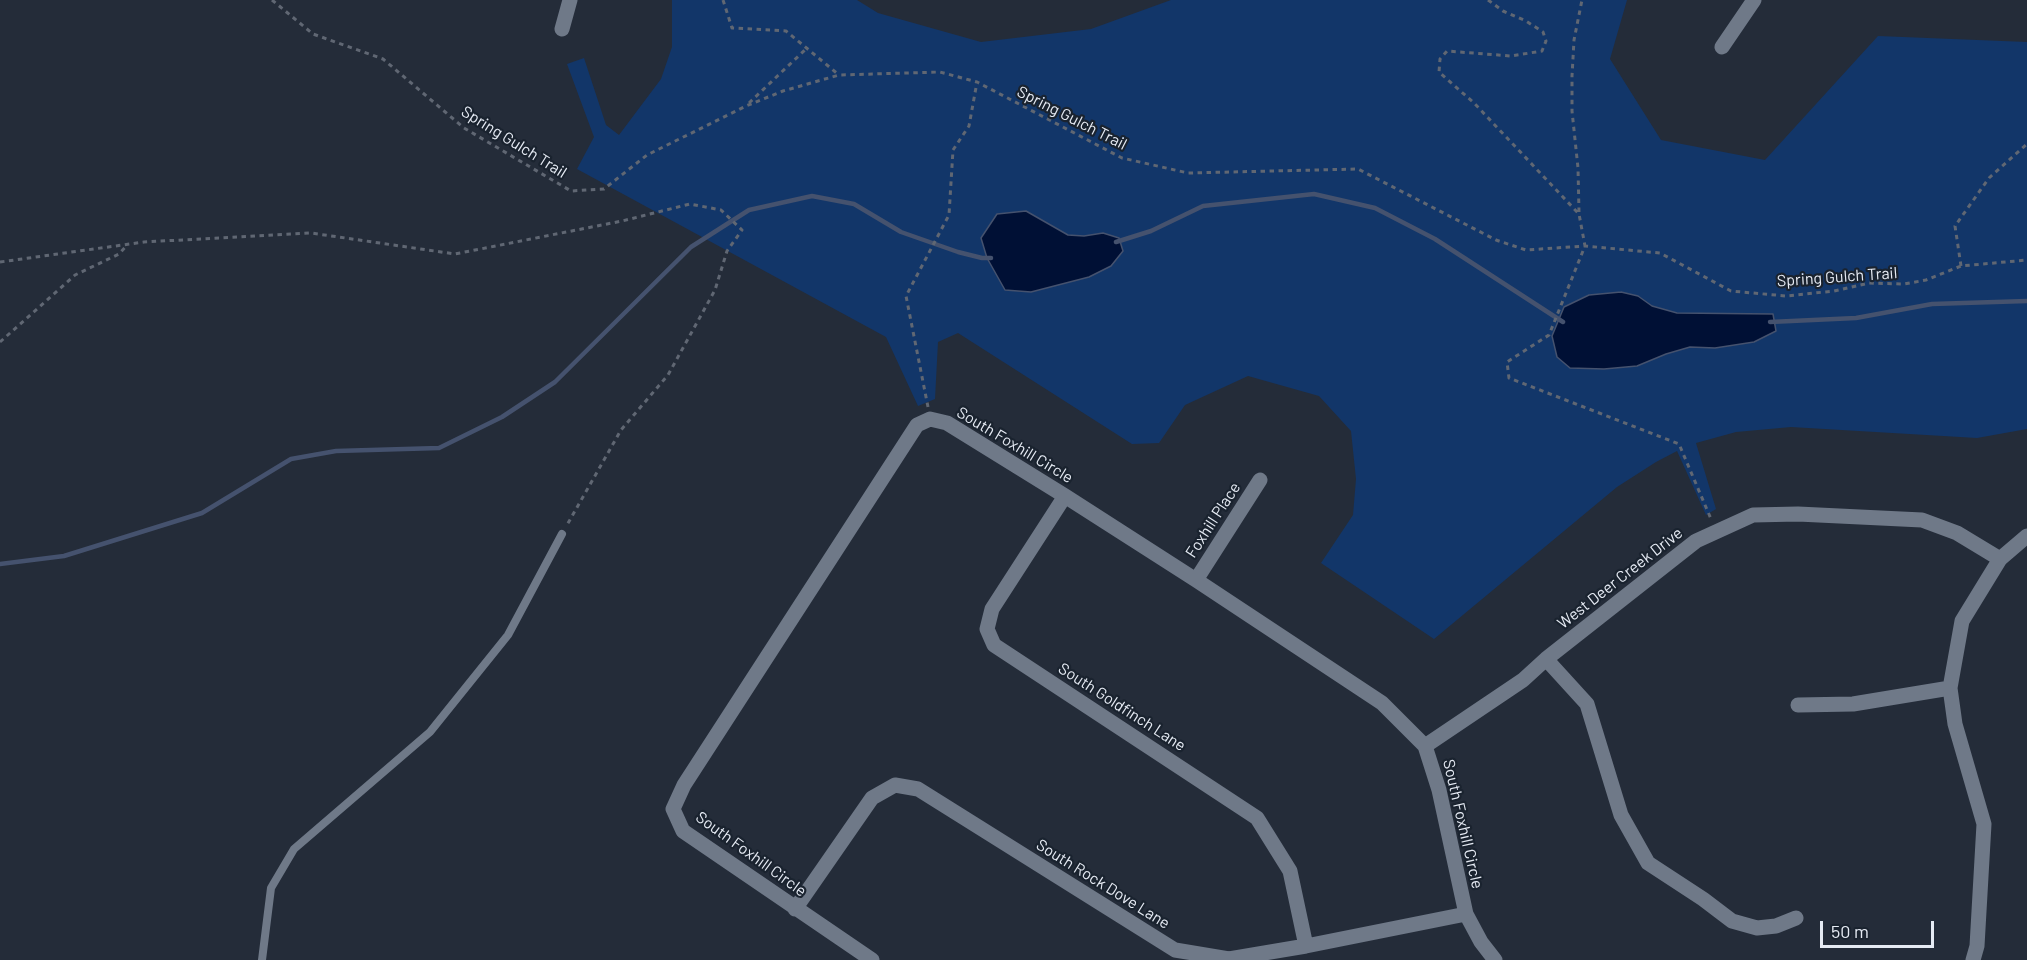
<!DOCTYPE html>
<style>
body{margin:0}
#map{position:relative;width:2027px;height:960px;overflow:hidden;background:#242c39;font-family:Barlow,sans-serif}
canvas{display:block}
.scale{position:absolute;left:1820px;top:921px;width:114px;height:27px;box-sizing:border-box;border:3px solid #e6ebf4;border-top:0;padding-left:8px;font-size:18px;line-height:21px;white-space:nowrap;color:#e6ebf4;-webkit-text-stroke:4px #1a232f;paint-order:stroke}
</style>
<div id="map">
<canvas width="2027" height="960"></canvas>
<div class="scale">50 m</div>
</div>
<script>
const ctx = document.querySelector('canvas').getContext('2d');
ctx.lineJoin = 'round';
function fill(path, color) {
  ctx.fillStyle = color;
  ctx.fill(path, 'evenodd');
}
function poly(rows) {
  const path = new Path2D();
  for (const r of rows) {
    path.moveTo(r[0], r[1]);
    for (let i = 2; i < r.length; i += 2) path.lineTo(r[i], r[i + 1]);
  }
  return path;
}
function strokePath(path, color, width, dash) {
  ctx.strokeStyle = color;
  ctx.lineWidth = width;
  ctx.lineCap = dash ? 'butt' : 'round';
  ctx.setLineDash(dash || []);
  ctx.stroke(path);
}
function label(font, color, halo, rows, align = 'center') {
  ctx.font = font + ' Barlow,sans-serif';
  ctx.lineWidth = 4.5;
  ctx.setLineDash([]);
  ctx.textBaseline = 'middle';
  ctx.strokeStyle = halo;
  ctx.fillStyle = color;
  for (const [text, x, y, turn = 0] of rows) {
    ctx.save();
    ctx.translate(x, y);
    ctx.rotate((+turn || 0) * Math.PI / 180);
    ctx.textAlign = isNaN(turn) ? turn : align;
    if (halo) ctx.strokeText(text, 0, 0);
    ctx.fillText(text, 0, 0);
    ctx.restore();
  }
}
const green = poly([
 [672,0,857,0,878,13,981,42,1091,29,1171,0,1627,0,1610,59,1661,140,1765,160,1878,36,2027,42,2027,429,1977,438,1791,427,1736,432,1696,443,1716,509,1706,515,1677,451,1656,462,1617,487,1434,639,1321,563,1353,515,1356,479,1351,431,1319,396,1248,376,1185,405,1159,443,1132,444,958,333,938,342,935,399,918,406,886,337,577,169,594,137,567,64,584,58,606,125,619,135,661,79,672,47]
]);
const water = poly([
 [1026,211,1068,235,1084,236,1103,233,1119,238,1123,251,1111,266,1089,277,1031,292,1005,290,987,258,981,238,997,214,1026,211],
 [1621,292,1638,296,1652,306,1677,313,1773,314,1776,331,1754,342,1715,348,1690,347,1666,354,1637,366,1604,369,1570,368,1557,357,1552,336,1564,307,1589,295,1621,292]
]);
const stream = poly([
 [1116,242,1151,231,1203,206,1314,194,1375,208,1435,239,1563,322],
 [1770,322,1856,318,1932,304,2027,301],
 [0,564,64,556,202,513,291,459,336,451,439,448,502,417,555,382,691,247,749,210,812,196,854,204,901,232,958,252,982,258,991,258]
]);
const path = poly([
 [272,0,313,34,383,59,464,128,571,191,604,189,647,155,746,106,783,91,839,75,940,72,977,82,1122,158,1188,173,1358,169,1496,240,1526,250,1585,246,1660,253,1731,291,1786,296,1834,291,1869,283,1904,284,1926,280,1961,266,2027,260],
 [723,0,732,28,786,31,839,75],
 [1488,0,1503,11,1526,21,1543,32,1546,41,1542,51,1511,56,1447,51,1440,59,1439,72,1474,103,1579,214,1585,246,1549,335,1507,362,1509,378,1679,444,1711,519],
 [749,103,807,48],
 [1579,212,1578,168,1572,111,1572,76,1574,40,1582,0],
 [0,262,144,242,311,233,455,254,622,221,690,204,721,210,742,230,727,251,715,290,668,375,621,430,567,525],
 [1961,266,1955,226,1989,178,2027,144],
 [0,342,75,275,119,254,128,244],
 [928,407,906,296,949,215,953,150,969,126,977,82]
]);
const service = poly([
 [262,960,271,888,294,849,430,732,508,635,562,534]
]);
const minor = poly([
 [562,29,570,0],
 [1722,47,1754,0],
 [1065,496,992,609,987,629,994,645,1257,818,1290,871,1306,946],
 [1196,580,1260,480],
 [1546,659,1587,704,1621,815,1648,863,1703,899,1732,921,1757,928,1776,926,1796,918],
 [1798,705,1853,704,1950,688],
 [1425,746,1523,680,1546,659,1696,541,1753,515,1798,514,1922,520,1957,533,2000,559],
 [795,909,872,798,895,785,918,789,1175,950,1229,959,1306,946,1466,914],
 [872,960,683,831,673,809,684,785,917,425,930,419,947,423,1065,496,1196,580,1382,703,1425,746,1439,790,1466,914,1481,942,1495,960],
 [1973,960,1977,946,1984,824,1955,724,1950,688,1962,621,2000,559,2027,536]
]);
const streetNames = [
 ["Spring Gulch Trail",1072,118,27],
 ["Spring Gulch Trail",514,142,32],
 ["Spring Gulch Trail",1837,277,-4],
 ["South Foxhill Circle",1015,445,31],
 ["Foxhill Place",1213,520,-57],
 ["West Deer Creek Drive",1620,578,-38],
 ["South Goldfinch Lane",1122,707,33],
 ["South Foxhill Circle",1463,824,77],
 ["South Foxhill Circle",751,854,36],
 ["South Rock Dove Lane",1103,884,32]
];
fill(green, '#123669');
fill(water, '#001035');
strokePath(water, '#45526e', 1.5);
strokePath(stream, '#45526e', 4.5);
strokePath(path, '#606773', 3, [4.5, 4.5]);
strokePath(service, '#6f7988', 8);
strokePath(minor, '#6f7988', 15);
label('16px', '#e6ebf4', '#1a232f', streetNames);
</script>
